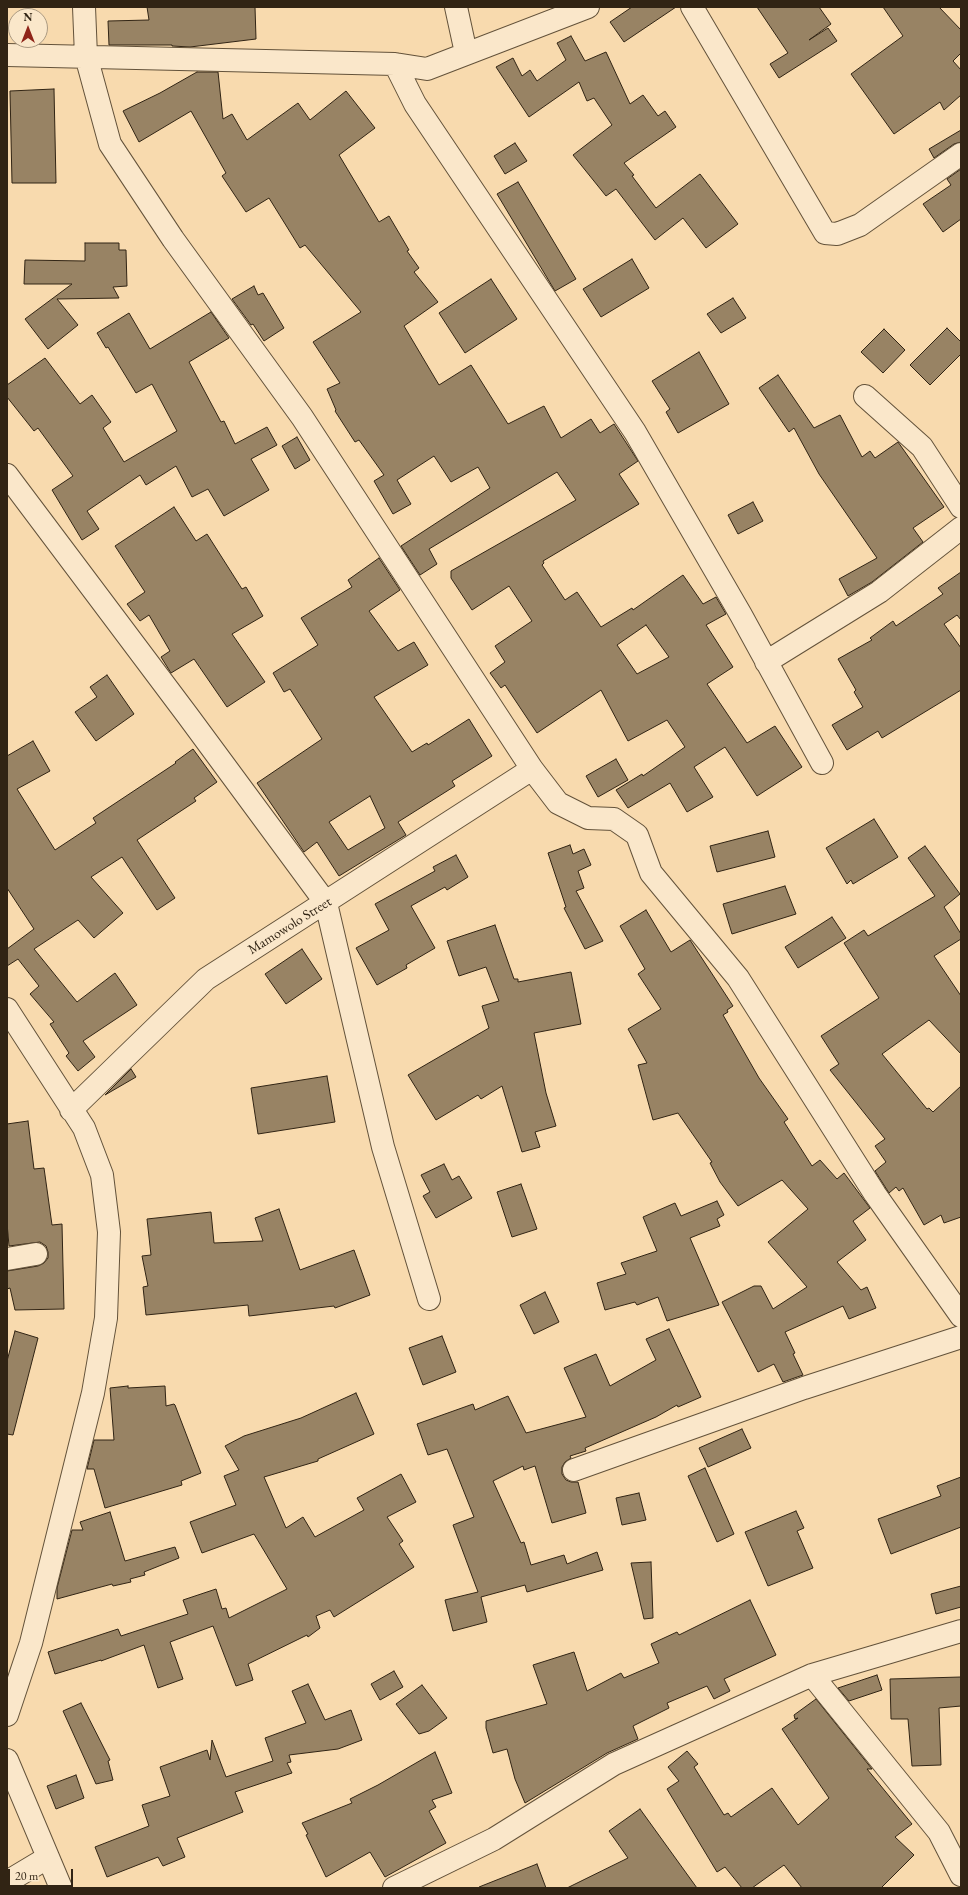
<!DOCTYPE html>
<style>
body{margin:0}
#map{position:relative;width:968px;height:1895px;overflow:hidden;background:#f8daae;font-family:"EB Garamond",serif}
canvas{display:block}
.frame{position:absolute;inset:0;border:8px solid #312414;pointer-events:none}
.north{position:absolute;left:8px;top:8px;width:40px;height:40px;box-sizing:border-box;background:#fae7ca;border:1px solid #aa9981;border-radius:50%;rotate:0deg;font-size:11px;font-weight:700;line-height:16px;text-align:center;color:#312414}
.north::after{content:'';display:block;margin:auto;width:14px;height:18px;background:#8f2418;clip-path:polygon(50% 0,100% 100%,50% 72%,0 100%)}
.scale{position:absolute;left:8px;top:1869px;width:65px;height:18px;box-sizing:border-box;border:2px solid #312414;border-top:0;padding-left:5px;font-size:12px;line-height:14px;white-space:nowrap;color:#312414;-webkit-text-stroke:3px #fae7ca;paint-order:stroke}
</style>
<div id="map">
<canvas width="968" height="1895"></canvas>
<div class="frame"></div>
<div class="north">N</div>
<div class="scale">20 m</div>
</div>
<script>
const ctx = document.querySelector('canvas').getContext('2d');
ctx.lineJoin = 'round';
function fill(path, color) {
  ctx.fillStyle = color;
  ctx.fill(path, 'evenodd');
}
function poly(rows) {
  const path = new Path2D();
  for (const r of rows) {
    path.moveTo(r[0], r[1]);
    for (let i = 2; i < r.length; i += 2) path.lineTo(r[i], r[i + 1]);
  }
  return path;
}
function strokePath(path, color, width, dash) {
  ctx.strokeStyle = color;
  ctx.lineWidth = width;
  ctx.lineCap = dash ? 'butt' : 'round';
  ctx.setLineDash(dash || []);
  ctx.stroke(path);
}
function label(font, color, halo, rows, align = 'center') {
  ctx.font = font + ' "EB Garamond",serif';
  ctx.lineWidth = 3;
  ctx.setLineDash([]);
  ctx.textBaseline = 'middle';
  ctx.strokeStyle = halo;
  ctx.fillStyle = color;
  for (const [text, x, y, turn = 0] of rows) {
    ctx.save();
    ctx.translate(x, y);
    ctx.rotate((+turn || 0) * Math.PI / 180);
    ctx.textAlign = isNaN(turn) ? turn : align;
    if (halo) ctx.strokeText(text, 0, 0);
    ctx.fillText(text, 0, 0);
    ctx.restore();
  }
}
const building = poly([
 [147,7,255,7,256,39,190,47,172,46,172,45,109,45,108,21,149,20,147,7],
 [632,7,676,7,624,42,610,22,632,7],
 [757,7,819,7,831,24,809,40,828,28,837,41,779,78,770,64,788,53,757,7],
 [883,7,939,7,961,30,961,53,953,61,961,70,961,95,944,110,940,102,894,134,851,74,903,36,883,7],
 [571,36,585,61,606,52,630,104,643,95,658,116,665,111,676,127,624,163,634,175,632,176,656,208,700,174,738,224,706,248,683,218,655,240,616,189,606,196,573,155,612,125,594,98,587,101,579,82,529,117,496,67,513,58,522,76,530,70,537,81,566,60,557,43,571,36],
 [197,72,218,72,223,119,232,114,247,140,298,103,310,120,346,91,375,128,339,155,379,222,389,216,409,250,407,251,419,268,414,272,438,302,404,326,439,385,471,365,508,424,544,406,561,438,591,419,600,433,614,424,638,461,619,474,639,504,543,561,544,563,542,565,565,600,577,592,601,627,632,608,633,610,683,575,703,604,716,597,726,614,706,625,733,667,707,684,747,743,775,726,802,767,757,796,725,747,694,767,713,797,687,812,670,783,628,808,616,790,642,774,643,776,685,747,667,720,628,741,601,690,537,733,505,685,501,688,490,673,505,662,495,646,532,621,509,586,472,610,451,578,451,571,576,500,557,472,429,549,437,564,420,575,401,546,490,488,478,467,451,482,434,456,397,480,411,504,393,514,374,481,384,475,359,440,355,442,335,411,336,410,327,389,340,383,313,342,361,312,305,245,300,248,269,198,246,212,222,176,226,173,191,111,139,142,123,111,160,93,197,72],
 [646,625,669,657,637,674,617,645,646,625],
 [54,89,56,183,12,183,10,91,54,89],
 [961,130,961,142,954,144,934,158,929,149,961,130],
 [515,143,527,161,505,174,494,156,515,143],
 [961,169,961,219,943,232,923,204,951,185,947,179,961,169],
 [518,182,576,279,555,291,497,194,518,182],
 [85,243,119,243,119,250,126,250,127,286,113,287,119,298,57,299,78,325,48,349,25,319,72,284,24,284,25,260,85,261,85,243],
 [632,259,649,288,601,317,583,289,632,259],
 [491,279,517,319,465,353,439,313,491,279],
 [254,286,258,295,263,293,284,328,264,341,253,324,251,325,232,299,254,286],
 [733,298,746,318,721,333,707,314,733,298],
 [211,312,229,338,189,362,221,422,224,421,235,444,267,427,277,445,251,459,269,490,224,516,208,489,192,497,176,466,146,485,140,475,87,511,99,529,82,540,52,490,73,476,38,428,34,431,7,397,7,385,45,358,80,404,92,395,111,422,103,428,124,462,177,431,152,384,136,393,108,347,106,348,97,333,129,313,150,349,211,312],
 [947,328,961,342,961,354,930,385,910,365,947,328],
 [884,329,905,350,883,373,861,352,884,329],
 [699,352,729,404,678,433,666,412,670,409,652,381,699,352],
 [778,375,814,428,840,415,862,457,870,451,875,458,898,442,944,507,913,528,923,542,872,582,848,596,839,579,877,558,819,474,794,428,789,432,759,388,778,375],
 [297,437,310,460,295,469,282,446,297,437],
 [753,502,763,521,738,534,728,515,753,502],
 [174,507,196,541,207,534,242,589,246,587,263,616,232,634,265,682,227,707,194,659,171,673,161,657,170,651,149,615,140,621,127,604,145,592,115,546,174,507],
 [379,558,400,590,369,611,398,651,414,642,428,665,374,697,412,752,427,743,428,745,469,719,492,756,452,781,455,786,398,822,406,835,339,876,317,842,304,852,257,783,322,739,290,689,284,692,273,673,318,645,301,618,352,587,348,580,379,558],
 [370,796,385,828,348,850,329,822,370,796],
 [961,572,961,620,957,615,944,624,961,648,961,690,882,738,878,731,847,750,832,725,863,707,854,692,856,690,838,659,872,640,870,638,893,621,896,626,943,594,938,588,961,572],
 [107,675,134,714,96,741,75,712,97,697,90,687,107,675],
 [33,741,50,771,17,789,55,850,96,823,93,818,176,763,175,762,193,749,217,782,194,798,196,801,137,840,175,898,157,910,122,857,91,877,123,913,94,938,78,920,34,949,77,1002,115,973,137,1005,83,1041,95,1057,78,1071,66,1056,69,1053,50,1024,54,1022,30,994,39,986,18,959,7,966,7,949,34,929,7,888,7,756,33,741],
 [616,759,628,780,598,797,586,776,616,759],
 [874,819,898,857,853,884,851,880,847,884,826,848,874,819],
 [768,831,775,857,717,872,710,846,768,831],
 [570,845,573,854,584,849,591,865,578,871,584,888,576,891,603,941,585,949,564,908,566,907,548,853,570,845],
 [925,846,960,894,944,907,961,934,961,939,934,956,961,996,961,1054,929,1020,882,1054,927,1109,929,1108,933,1112,961,1086,961,1217,944,1223,941,1215,924,1225,903,1188,899,1191,896,1187,889,1193,875,1171,886,1162,875,1146,885,1139,830,1070,839,1064,821,1036,879,998,844,943,864,930,868,936,935,896,908,858,925,846],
 [456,855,468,877,447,890,445,887,411,906,435,948,406,965,407,968,377,985,356,948,389,930,375,904,435,871,433,867,456,855],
 [785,886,796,914,732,934,723,904,785,886],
 [646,910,671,952,690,940,733,1006,727,1010,728,1012,723,1015,759,1078,788,1119,784,1122,812,1166,820,1160,837,1179,844,1173,870,1208,853,1221,866,1240,837,1262,861,1290,867,1287,876,1308,849,1319,843,1306,785,1332,795,1353,793,1354,803,1375,783,1382,774,1364,758,1372,722,1302,754,1286,761,1286,773,1309,807,1287,768,1242,808,1209,782,1180,738,1206,720,1182,710,1163,712,1162,678,1113,653,1120,638,1065,647,1063,628,1029,661,1009,638,974,645,969,620,926,646,910],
 [832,917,846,938,798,968,785,947,832,917],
 [495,925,514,979,518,979,518,982,571,972,581,1024,534,1033,546,1093,556,1126,535,1132,540,1147,522,1152,502,1086,481,1099,478,1095,436,1120,408,1075,489,1028,482,1006,499,1001,486,967,459,976,447,941,495,925],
 [302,949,322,979,286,1004,265,974,302,949],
 [131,1069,136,1077,105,1095,131,1069],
 [327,1076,335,1122,258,1134,251,1088,327,1076],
 [28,1121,34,1169,44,1168,52,1225,62,1224,64,1309,15,1310,10,1288,7,1289,7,1271,38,1266,44,1263,48,1258,48,1252,46,1246,40,1242,9,1246,7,1223,7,1124,28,1121],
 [444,1164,452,1180,459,1176,472,1198,436,1218,423,1196,430,1192,421,1175,444,1164],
 [521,1184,537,1229,512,1237,497,1192,521,1184],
 [717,1201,724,1215,717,1219,720,1226,690,1238,719,1305,667,1321,658,1297,637,1305,635,1302,605,1310,597,1283,626,1274,621,1263,657,1251,643,1217,675,1203,681,1216,717,1201],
 [279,1209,300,1270,354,1250,370,1295,335,1308,334,1306,249,1316,248,1305,146,1315,143,1287,148,1286,142,1256,151,1255,147,1219,211,1212,214,1243,263,1241,255,1218,279,1209],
 [545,1292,559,1322,534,1334,520,1305,545,1292],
 [669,1329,701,1397,678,1407,677,1405,656,1417,585,1448,586,1451,570,1456,571,1458,565,1462,562,1467,562,1474,566,1480,571,1482,578,1482,586,1513,552,1523,535,1466,524,1470,523,1466,493,1481,521,1543,524,1542,531,1565,564,1555,567,1564,597,1552,603,1570,527,1592,525,1585,481,1597,487,1622,453,1631,445,1600,478,1592,453,1525,474,1517,447,1449,428,1455,417,1424,473,1404,475,1410,508,1396,526,1433,586,1417,564,1368,596,1354,610,1386,656,1360,646,1339,669,1329],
 [15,1331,38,1338,13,1435,7,1434,7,1361,15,1331],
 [442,1336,456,1372,423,1385,409,1348,442,1336],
 [128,1386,128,1388,165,1386,166,1406,174,1404,175,1405,201,1473,181,1481,182,1485,105,1508,94,1469,87,1469,94,1440,114,1440,110,1388,128,1386],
 [356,1393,374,1434,318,1459,318,1461,264,1477,286,1528,303,1517,315,1537,364,1510,357,1498,401,1474,416,1502,387,1517,403,1541,399,1544,414,1567,334,1617,330,1610,316,1616,320,1628,308,1637,307,1635,248,1664,253,1680,236,1686,213,1626,170,1642,183,1679,158,1688,144,1645,101,1661,101,1660,55,1674,48,1652,118,1629,121,1636,188,1614,183,1600,216,1589,222,1609,226,1608,229,1618,287,1589,254,1534,202,1553,190,1522,236,1505,224,1476,239,1470,225,1446,244,1436,301,1418,356,1393],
 [742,1429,751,1448,708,1467,699,1448,742,1429],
 [705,1468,734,1534,717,1542,688,1476,705,1468],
 [961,1477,961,1527,891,1554,878,1519,941,1496,937,1486,961,1477],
 [639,1493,646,1520,622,1525,616,1498,639,1493],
 [796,1511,804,1528,797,1531,813,1568,768,1586,745,1532,796,1511],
 [110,1512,125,1561,175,1547,179,1558,144,1572,145,1575,130,1579,131,1582,113,1586,112,1584,57,1599,57,1588,72,1530,83,1530,80,1522,110,1512],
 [651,1562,653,1618,644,1619,631,1563,651,1562],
 [961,1586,961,1607,936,1614,931,1594,961,1586],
 [750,1600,776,1655,724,1679,730,1691,714,1699,707,1686,667,1703,669,1708,633,1726,638,1739,607,1753,525,1803,515,1779,507,1749,493,1753,486,1728,486,1721,547,1704,533,1665,574,1652,587,1691,621,1673,624,1678,659,1663,651,1644,677,1632,679,1635,750,1600],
 [394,1671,403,1687,380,1700,371,1684,394,1671],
 [877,1675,882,1690,849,1701,838,1688,877,1675],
 [961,1677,961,1706,939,1708,941,1765,912,1766,908,1719,891,1719,890,1679,961,1677],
 [308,1684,325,1720,351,1710,362,1740,338,1749,289,1755,291,1762,287,1763,292,1773,235,1792,243,1812,177,1838,185,1857,163,1866,158,1857,107,1877,95,1847,149,1826,142,1805,170,1796,160,1767,207,1750,210,1760,212,1740,226,1777,273,1761,265,1738,306,1723,292,1691,308,1684],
 [422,1685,447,1718,429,1731,419,1734,396,1704,422,1685],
 [816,1699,872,1769,867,1769,912,1824,895,1837,914,1855,881,1888,802,1888,784,1865,752,1888,742,1888,725,1867,717,1872,667,1789,679,1781,668,1767,687,1751,698,1764,694,1767,724,1815,728,1813,731,1817,772,1788,798,1825,829,1798,782,1729,798,1718,795,1719,794,1715,816,1699],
 [81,1703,110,1760,108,1761,113,1780,96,1784,63,1711,81,1703],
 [435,1752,452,1793,432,1800,436,1807,429,1811,446,1843,385,1877,370,1852,326,1877,306,1835,308,1834,302,1823,352,1803,350,1799,378,1785,435,1752],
 [76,1775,84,1798,56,1809,47,1786,76,1775],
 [640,1809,697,1888,567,1888,628,1858,609,1831,640,1809],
 [537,1864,546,1888,480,1888,479,1887,537,1864]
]);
const minor = poly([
 [84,7,86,56,110,144,173,239,302,417,532,769,558,803,588,818,614,819,637,835,651,873,738,978,875,1194,961,1316],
 [456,7,466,53],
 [692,7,825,233,837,234,860,225,961,154],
 [7,55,395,64,427,69,588,7],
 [395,64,415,104,635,432,741,615,822,763],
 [865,396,922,447,961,507],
 [7,475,188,716,326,903,383,1147,429,1299],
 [766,662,879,592,961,528],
 [7,1009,84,1128,102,1175,109,1232,106,1318,93,1393,31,1643,7,1715],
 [71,1110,206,979,532,769],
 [7,1259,36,1254],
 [574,1470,804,1388,961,1337],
 [812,1675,939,1832,961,1875],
 [7,1760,61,1888],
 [7,1882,47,1858],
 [394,1888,494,1839,614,1764,812,1675,961,1631]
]);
const streetNames = [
 ["Mamowolo Street",290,926,-32]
];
fill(building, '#988364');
strokePath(building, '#312414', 1);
strokePath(minor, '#63523a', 24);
strokePath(minor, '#fae7ca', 22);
label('14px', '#312414', '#fae7ca', streetNames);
</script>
